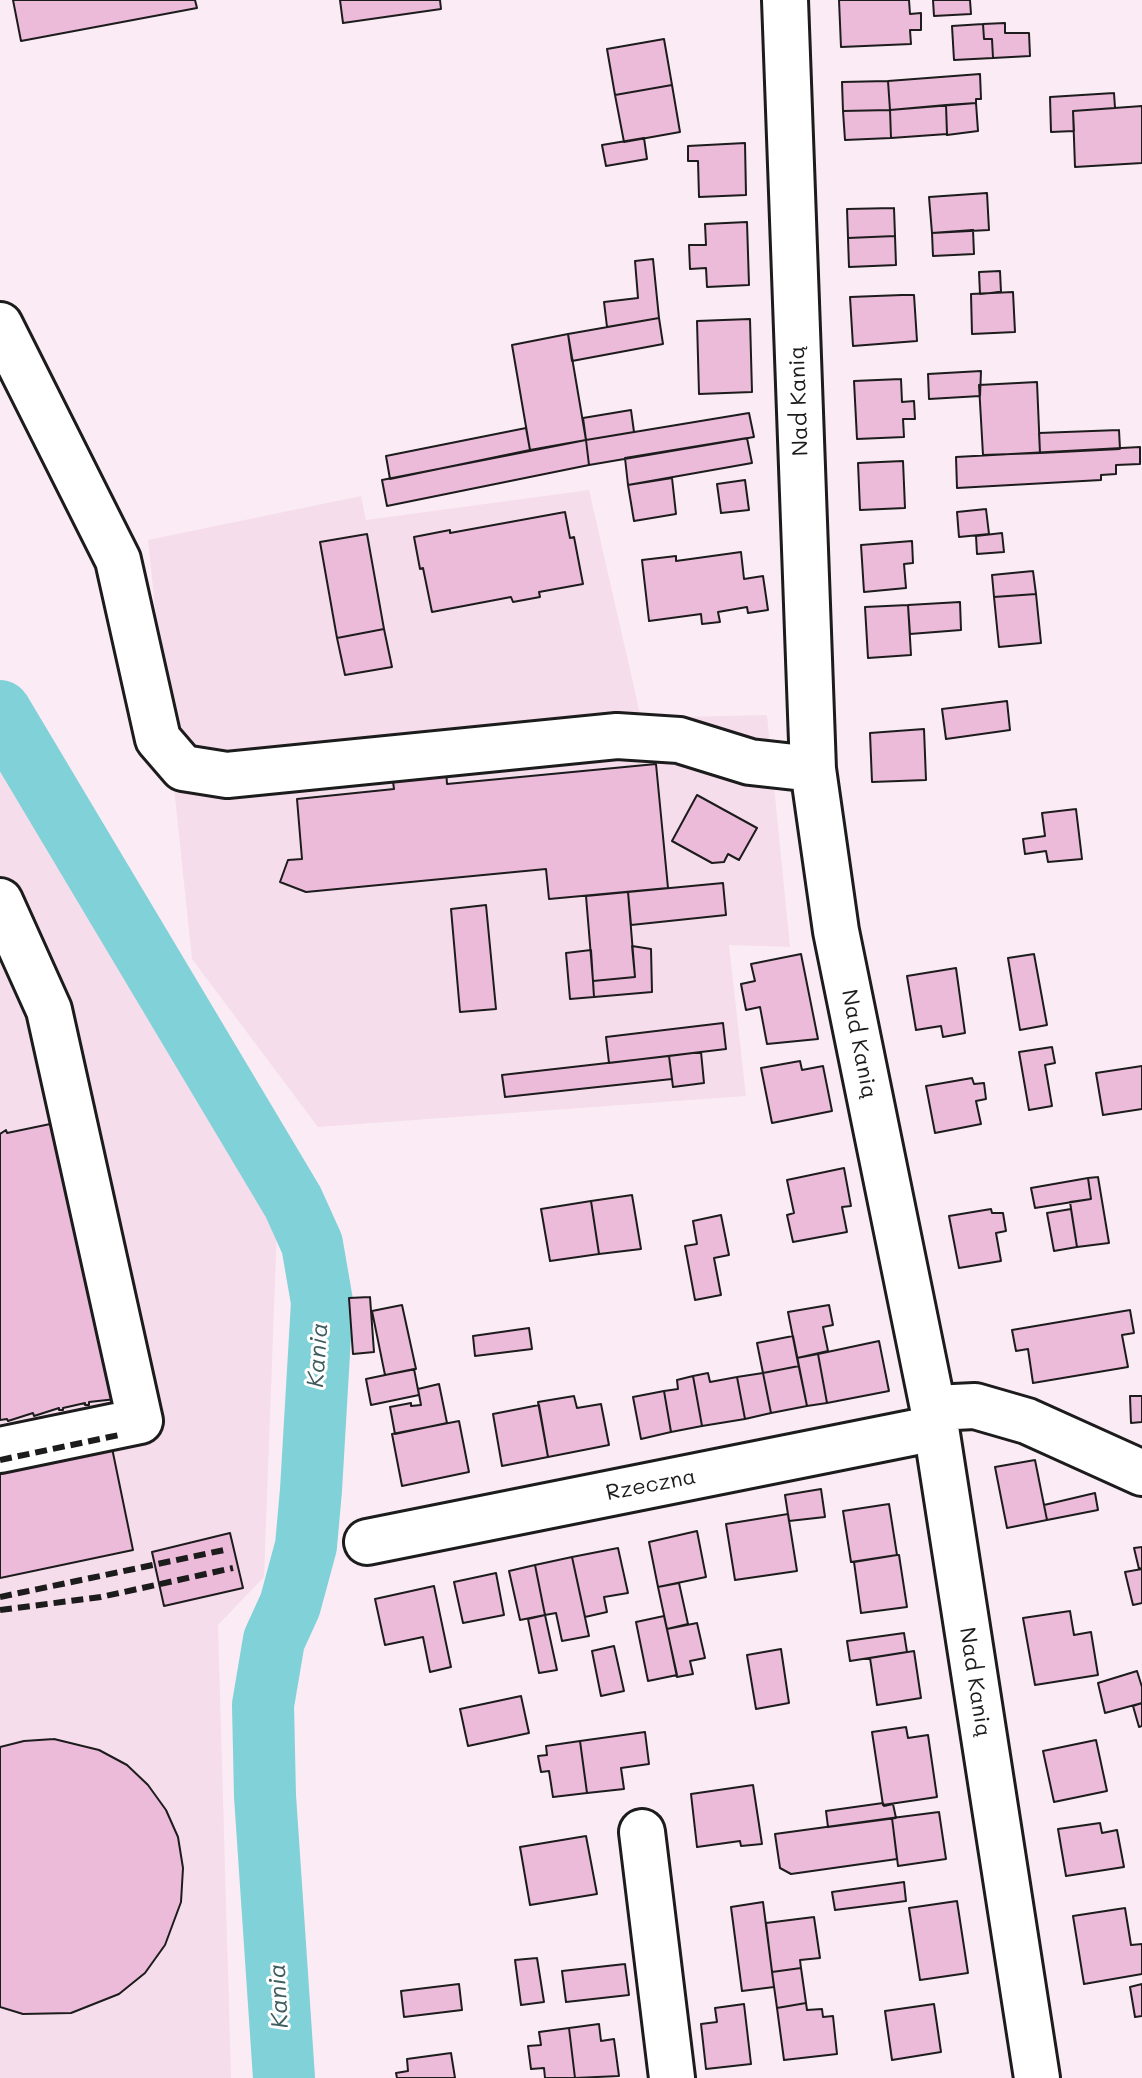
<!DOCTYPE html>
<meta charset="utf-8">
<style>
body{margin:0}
canvas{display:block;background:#faebf4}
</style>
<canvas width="1142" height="2078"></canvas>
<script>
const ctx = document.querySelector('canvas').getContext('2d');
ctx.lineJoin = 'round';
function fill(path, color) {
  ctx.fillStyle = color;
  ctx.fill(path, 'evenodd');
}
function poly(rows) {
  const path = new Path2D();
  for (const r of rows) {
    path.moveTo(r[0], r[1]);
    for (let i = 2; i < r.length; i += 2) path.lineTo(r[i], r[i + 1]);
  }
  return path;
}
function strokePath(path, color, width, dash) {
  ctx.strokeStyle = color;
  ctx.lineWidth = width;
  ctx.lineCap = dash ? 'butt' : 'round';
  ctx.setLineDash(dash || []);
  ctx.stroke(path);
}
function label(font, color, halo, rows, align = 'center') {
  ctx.font = font + ' Mali,sans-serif';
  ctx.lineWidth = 6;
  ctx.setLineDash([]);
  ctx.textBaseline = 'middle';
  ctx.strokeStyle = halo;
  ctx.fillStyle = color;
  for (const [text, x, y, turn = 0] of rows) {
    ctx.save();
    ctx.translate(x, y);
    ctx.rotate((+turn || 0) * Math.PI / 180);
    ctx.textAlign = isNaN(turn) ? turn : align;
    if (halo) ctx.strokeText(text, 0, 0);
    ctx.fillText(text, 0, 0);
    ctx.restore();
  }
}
const built = poly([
 [589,490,641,718,767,715,790,947,729,945,746,1096,318,1127,192,959,148,540,361,496,366,520],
 [0,767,277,1228,264,1577,218,1625,231,2078,0,2078]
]);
const river = poly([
 [0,711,293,1202,312,1244,322,1302,311,1490,306,1546,290,1605,274,1640,263,1705,265,1796,284,2078]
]);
const building = poly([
 [13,0,195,0,197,8,21,41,13,0],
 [340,0,440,0,441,9,343,23,340,0],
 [839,0,909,0,910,14,921,13,921,30,910,30,911,44,841,47,839,0],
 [933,0,970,0,971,14,934,16,933,0],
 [1005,23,1005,33,1029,33,1030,56,993,58,992,39,984,39,983,24,1005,23],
 [983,24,984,39,992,39,993,58,954,60,952,26,983,24],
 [664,39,672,85,615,95,607,49,664,39],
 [980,74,981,99,976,99,976,103,890,110,888,81,980,74],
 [888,81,890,110,843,111,842,82,888,81],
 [672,85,680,132,624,142,615,95,672,85],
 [1114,93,1115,108,1073,111,1074,131,1051,132,1050,97,1114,93],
 [976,103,978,131,947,135,946,105,976,103],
 [946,105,947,134,891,138,890,110,946,105],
 [1142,106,1142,163,1075,167,1073,111,1142,106],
 [890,110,891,138,845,140,843,111,890,110],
 [644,138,647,159,606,166,602,145,644,138],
 [745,143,746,195,699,197,698,161,688,161,688,146,745,143],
 [987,193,989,230,932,233,929,197,987,193],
 [894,208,895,236,848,238,847,209,894,208],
 [747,222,749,285,707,287,706,268,690,269,689,245,706,245,705,224,747,222],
 [973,230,974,254,933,256,932,233,973,230],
 [895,236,896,265,849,267,848,238,895,236],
 [653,259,659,318,607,327,604,302,638,298,635,261,653,259],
 [1000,271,1001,292,980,294,979,272,1000,271],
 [1013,292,1015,332,972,334,971,294,1013,292],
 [902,295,914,295,917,341,853,346,850,297,902,295],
 [659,318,663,344,572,361,568,334,659,318],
 [750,319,752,392,699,394,697,321,750,319],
 [568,334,586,440,530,450,512,345,568,334],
 [981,371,980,396,929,399,928,374,981,371],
 [901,379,902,402,914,401,915,419,903,419,904,437,857,439,854,381,901,379],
 [1037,382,1040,453,983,455,979,385,1037,382],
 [631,410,634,432,586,440,583,418,631,410],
 [749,413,754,437,589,465,586,440,749,413],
 [526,428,530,450,390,479,386,456,526,428],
 [1119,430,1120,449,1040,453,1039,433,1119,430],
 [747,438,752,463,628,485,625,458,747,438],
 [586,440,589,465,387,506,382,480,586,440],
 [1140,447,1140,464,1116,465,1116,474,1101,475,1101,480,957,488,956,457,1140,447],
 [903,461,905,508,860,510,858,463,903,461],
 [672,478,676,514,634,521,628,485,672,478],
 [745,480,749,510,721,513,717,484,745,480],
 [986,509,989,534,959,537,957,512,986,509],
 [565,512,570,538,574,537,583,584,539,592,540,597,513,602,511,597,432,612,423,568,420,569,414,537,450,530,450,533,565,512],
 [1002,533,1004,552,977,554,976,536,1002,533],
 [367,534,384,629,337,638,320,542,367,534],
 [912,541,913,563,904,564,906,588,864,592,861,545,912,541],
 [741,552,744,579,763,576,768,610,748,613,747,607,718,612,720,622,702,624,701,614,649,621,642,560,676,556,676,561,741,552],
 [1033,571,1036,594,994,597,992,575,1033,571],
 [1036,594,1041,643,999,647,994,597,1036,594],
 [960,602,961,630,910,634,908,605,960,602],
 [908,605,911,655,868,658,865,607,908,605],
 [384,629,392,667,345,675,337,638,384,629],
 [1007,701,1010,730,946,739,942,709,1007,701],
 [924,729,926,780,872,782,870,733,924,729],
 [656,764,668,888,549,899,546,869,306,892,280,882,288,860,302,859,297,799,394,789,392,774,446,769,447,784,656,764],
 [697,795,757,828,739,860,728,854,724,862,712,863,672,841,697,795],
 [1076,809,1082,859,1048,862,1046,851,1025,854,1023,839,1045,836,1042,813,1076,809],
 [723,883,726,915,631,925,628,892,723,883],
 [628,892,635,977,593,981,586,896,628,892],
 [486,905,496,1009,460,1012,451,909,486,905],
 [632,946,651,949,652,992,594,997,593,981,635,977,632,946],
 [591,950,594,997,570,999,566,953,591,950],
 [801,954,818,1039,767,1044,760,1007,746,1010,741,984,755,981,751,964,801,954],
 [1034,954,1047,1025,1020,1030,1008,958,1034,954],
 [956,968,965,1033,943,1037,941,1026,916,1030,907,976,956,968],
 [723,1023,726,1049,609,1063,606,1037,723,1023],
 [1052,1047,1055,1063,1045,1065,1052,1106,1029,1110,1019,1052,1052,1047],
 [701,1052,704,1083,673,1087,669,1056,701,1052],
 [669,1056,672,1079,505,1097,502,1075,669,1056],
 [800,1061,802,1070,823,1066,832,1111,772,1123,761,1068,800,1061],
 [1142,1066,1142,1109,1103,1115,1096,1073,1142,1066],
 [972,1078,974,1084,984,1083,986,1099,976,1101,981,1124,935,1133,926,1086,972,1078],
 [55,1123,116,1399,89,1402,89,1405,85,1405,85,1403,63,1408,63,1410,59,1410,59,1408,34,1416,33,1413,8,1421,7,1419,0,1420,0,1134,6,1130,7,1133,55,1123],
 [844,1168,851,1206,842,1207,847,1232,793,1242,787,1215,794,1213,787,1180,844,1168],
 [1098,1177,1109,1243,1077,1247,1070,1202,1091,1199,1088,1178,1098,1177],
 [1088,1178,1091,1199,1035,1208,1031,1188,1088,1178],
 [632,1195,641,1249,599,1254,591,1201,632,1195],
 [591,1201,599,1254,550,1261,541,1209,591,1201],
 [991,1209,992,1213,1003,1213,1006,1231,996,1233,1001,1261,959,1268,949,1216,991,1209],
 [1071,1209,1077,1247,1054,1251,1047,1213,1071,1209],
 [721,1215,729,1255,714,1258,721,1295,695,1300,685,1246,697,1244,693,1221,721,1215],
 [370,1297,374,1352,353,1354,349,1298,370,1297],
 [402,1305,416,1369,385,1375,372,1311,402,1305],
 [829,1305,833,1325,823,1327,828,1351,797,1358,788,1312,829,1305],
 [1130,1310,1134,1333,1122,1335,1128,1367,1033,1383,1028,1349,1016,1351,1012,1330,1130,1310],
 [529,1328,532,1349,475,1356,473,1336,529,1328],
 [793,1336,799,1366,763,1373,757,1343,793,1336],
 [879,1341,889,1391,827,1403,818,1354,879,1341],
 [818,1354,827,1403,807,1406,797,1358,818,1354],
 [799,1366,807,1406,771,1413,763,1373,799,1366],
 [414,1369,419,1395,371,1405,366,1379,414,1369],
 [708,1373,710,1382,737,1377,745,1419,702,1426,693,1376,708,1373],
 [763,1373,771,1413,745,1419,737,1377,763,1373],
 [693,1376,702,1426,671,1432,664,1391,678,1389,677,1380,693,1376],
 [439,1384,447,1423,395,1434,390,1407,411,1403,411,1406,421,1405,418,1389,439,1384],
 [664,1391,671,1432,641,1439,633,1397,664,1391],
 [574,1396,577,1408,601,1404,609,1445,548,1457,538,1402,574,1396],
 [1130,1396,1142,1396,1142,1422,1131,1423,1130,1396],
 [539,1405,548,1457,502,1466,493,1414,539,1405],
 [459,1421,469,1472,402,1486,392,1434,459,1421],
 [112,1448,133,1550,0,1578,0,1471,112,1448],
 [1035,1460,1047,1520,1007,1528,995,1467,1035,1460],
 [821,1489,825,1517,789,1521,785,1495,821,1489],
 [1095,1493,1098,1510,1047,1520,1044,1505,1095,1493],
 [889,1504,897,1555,851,1562,843,1511,889,1504],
 [788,1514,797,1571,735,1580,726,1524,788,1514],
 [697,1531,706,1577,658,1587,649,1542,697,1531],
 [230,1533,243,1588,164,1606,152,1552,230,1533],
 [1142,1547,1142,1568,1139,1569,1134,1548,1142,1547],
 [618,1548,628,1593,604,1597,607,1612,585,1617,572,1557,618,1548],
 [897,1555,899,1555,907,1607,861,1613,854,1562,897,1555],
 [572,1557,589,1636,562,1641,556,1613,545,1615,535,1565,572,1557],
 [535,1565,545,1615,520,1620,509,1571,535,1565],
 [1142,1569,1142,1603,1133,1605,1125,1572,1142,1569],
 [496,1573,504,1615,463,1623,454,1582,496,1573],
 [679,1583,688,1624,667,1629,658,1587,679,1583],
 [434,1586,451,1667,430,1672,423,1637,385,1645,375,1599,434,1586],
 [1070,1611,1074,1635,1091,1632,1098,1675,1035,1685,1023,1618,1070,1611],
 [545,1615,557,1670,539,1673,528,1619,545,1615],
 [664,1616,677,1675,648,1681,636,1622,664,1616],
 [697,1623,705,1658,690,1661,693,1674,677,1677,667,1629,697,1623],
 [904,1633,907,1652,850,1661,847,1641,904,1633],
 [614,1646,624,1691,601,1696,592,1651,614,1646],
 [781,1649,789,1703,756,1709,747,1655,781,1649],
 [914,1651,921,1698,877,1705,870,1658,914,1651],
 [1137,1671,1142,1687,1142,1703,1105,1713,1098,1683,1137,1671],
 [521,1696,529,1733,468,1746,460,1709,521,1696],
 [1142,1703,1142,1726,1139,1727,1133,1706,1142,1703],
 [906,1727,908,1738,928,1735,937,1797,883,1805,872,1732,906,1727],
 [645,1732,649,1764,621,1768,624,1789,587,1793,580,1741,645,1732],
 [54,1739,99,1750,127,1765,148,1785,166,1810,178,1837,183,1868,181,1902,165,1945,145,1973,119,1994,71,2013,23,2014,0,2007,0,1747,24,1741,54,1739],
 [1096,1740,1107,1791,1054,1802,1043,1751,1096,1740],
 [580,1741,587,1793,553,1797,549,1771,541,1772,538,1756,547,1755,546,1746,580,1741],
 [753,1785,762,1844,741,1846,740,1841,697,1847,691,1794,753,1785],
 [883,1803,884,1806,893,1804,896,1818,828,1827,826,1811,883,1803],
 [939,1812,946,1859,898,1866,892,1818,939,1812],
 [892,1818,897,1859,791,1874,780,1868,775,1834,892,1818],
 [1100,1823,1102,1833,1117,1830,1124,1867,1066,1876,1058,1829,1100,1823],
 [586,1836,597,1894,530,1905,520,1847,586,1836],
 [904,1882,906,1901,835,1910,832,1892,904,1882],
 [957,1901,968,1973,920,1980,909,1908,957,1901],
 [763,1902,774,1987,742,1991,731,1907,763,1902],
 [1125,1908,1131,1945,1142,1944,1142,1974,1084,1984,1073,1916,1125,1908],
 [814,1917,820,1958,800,1960,801,1968,772,1972,766,1923,814,1917],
 [537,1958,544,2002,521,2005,515,1960,537,1958],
 [625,1964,629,1995,566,2002,562,1971,625,1964],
 [801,1968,806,2003,777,2008,772,1972,801,1968],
 [459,1984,462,2010,404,2017,401,1991,459,1984],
 [1142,1984,1142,2016,1135,2017,1130,1987,1142,1984],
 [806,2003,807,2010,822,2009,823,2017,833,2016,837,2054,784,2060,777,2008,806,2003],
 [744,2004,751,2064,706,2069,701,2024,717,2022,715,2008,744,2004],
 [934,2004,941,2052,892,2060,885,2011,934,2004],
 [599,2024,601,2041,614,2039,619,2076,575,2078,569,2028,599,2024],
 [569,2028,575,2078,545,2078,544,2068,531,2069,528,2046,541,2045,539,2032,569,2028],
 [451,2053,455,2078,397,2078,396,2073,408,2071,407,2059,451,2053]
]);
const minor = poly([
 [785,0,813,769,836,931,933,1408,1037,2078],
 [0,325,118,560,158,739,183,768,227,775,617,736,679,740,750,762,813,769],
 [0,901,49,1010,140,1421,0,1450],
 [933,1408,975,1406,1027,1421,1142,1473],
 [367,1542,936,1428],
 [642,1832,672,2078]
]);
const rail = poly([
 [0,1460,119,1435],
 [0,1597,229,1549],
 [0,1610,101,1597,233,1568]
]);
const streetNames = [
 ["Nad Kanią",799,401,-92],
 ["Nad Kanią",859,1044,79],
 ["Rzeczna",651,1485,-11],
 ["Nad Kanią",975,1682,81]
];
const waterNames = [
 ["Kania",318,1355,-86],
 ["Kania",279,1996,-93]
];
fill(built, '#f6ddec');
strokePath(river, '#80d2d8', 62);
fill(building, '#edbbda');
strokePath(building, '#1c1c1c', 2);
strokePath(minor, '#1c1c1c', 50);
strokePath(minor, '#fff', 44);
strokePath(rail, '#1c1c1c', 6, [12, 6]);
label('22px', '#1c1c1c', '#fff', streetNames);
label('italic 24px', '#3f5c5e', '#fff', waterNames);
</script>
